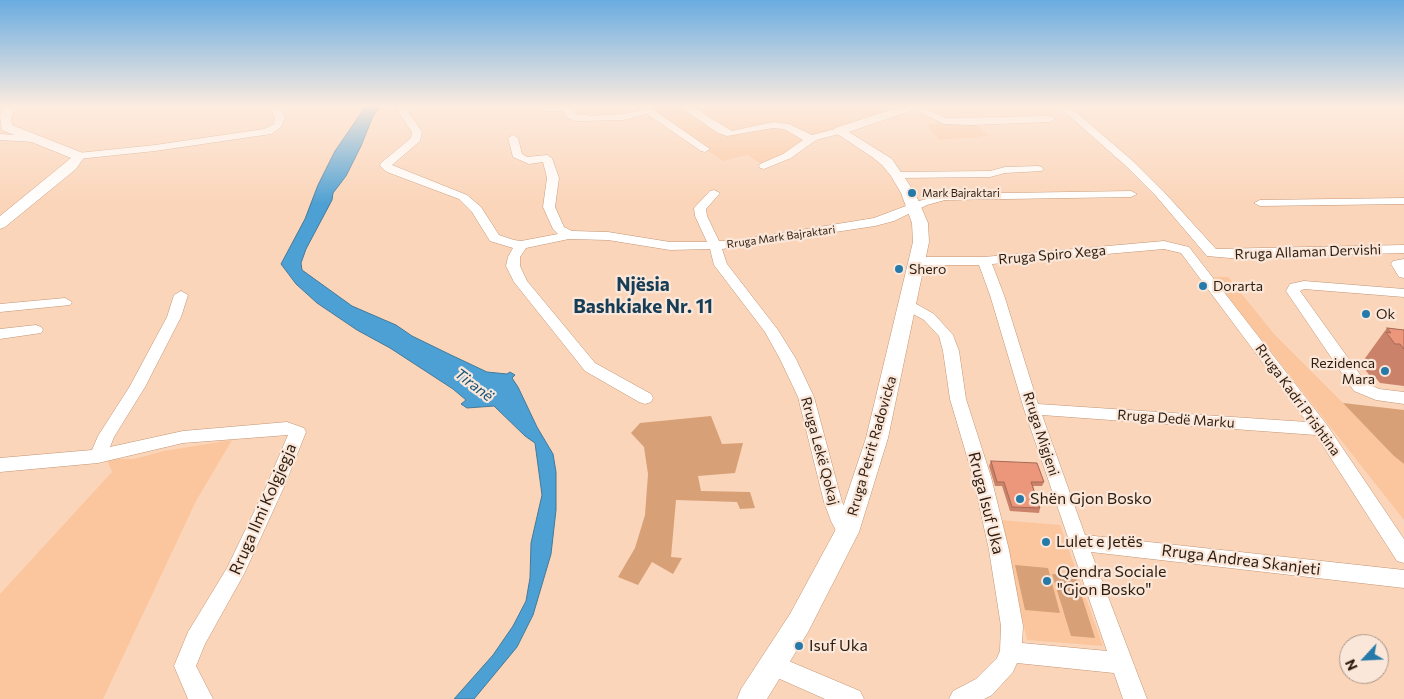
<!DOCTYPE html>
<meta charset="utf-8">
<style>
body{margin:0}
#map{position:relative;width:1404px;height:699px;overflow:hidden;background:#fbd5b9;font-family:Commissioner,sans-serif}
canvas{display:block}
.north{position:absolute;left:1339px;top:634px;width:50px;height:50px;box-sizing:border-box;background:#fae7d9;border:1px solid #a89688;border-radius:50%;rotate:245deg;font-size:14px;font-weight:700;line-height:20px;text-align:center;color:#2e1d0f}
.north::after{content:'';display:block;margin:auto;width:18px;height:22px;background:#257aaa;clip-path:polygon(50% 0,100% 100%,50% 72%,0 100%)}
</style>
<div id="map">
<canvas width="1404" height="699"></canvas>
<div class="north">N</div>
</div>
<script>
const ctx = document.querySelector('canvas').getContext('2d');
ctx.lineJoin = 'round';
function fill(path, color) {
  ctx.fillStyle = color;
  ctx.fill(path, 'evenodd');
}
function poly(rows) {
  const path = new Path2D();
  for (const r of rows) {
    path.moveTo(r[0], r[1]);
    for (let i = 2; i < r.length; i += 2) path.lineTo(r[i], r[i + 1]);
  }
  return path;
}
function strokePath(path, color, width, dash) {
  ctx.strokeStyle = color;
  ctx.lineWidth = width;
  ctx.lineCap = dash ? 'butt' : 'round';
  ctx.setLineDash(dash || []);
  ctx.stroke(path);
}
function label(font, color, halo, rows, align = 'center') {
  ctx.font = font + ' Commissioner,sans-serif';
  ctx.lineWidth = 4.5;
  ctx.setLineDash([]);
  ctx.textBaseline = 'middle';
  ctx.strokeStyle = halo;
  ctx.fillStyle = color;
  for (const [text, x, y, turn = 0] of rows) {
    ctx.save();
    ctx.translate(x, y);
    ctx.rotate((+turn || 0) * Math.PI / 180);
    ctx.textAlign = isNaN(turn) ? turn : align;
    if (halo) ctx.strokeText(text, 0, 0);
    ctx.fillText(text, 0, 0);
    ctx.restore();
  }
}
const built = poly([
 [641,106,915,106,812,138,764,166,748,155,723,161],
 [965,122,976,124,988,136,939,140,927,124],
 [1212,277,1228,277,1274,334,1404,464,1404,520],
 [232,440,196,501,103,699,0,699,0,594,112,472,107,459,134,459,164,451],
 [1000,520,1060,525,1103,646,1027,640]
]);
const green = poly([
 [1343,403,1404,410,1404,464,1393,455],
 [711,416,722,444,743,443,735,473,698,476,701,491,750,492,755,508,740,509,737,502,676,500,671,557,682,558,673,574,652,562,638,585,618,577,635,548,645,515,648,474,644,447,631,433,640,423],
 [1015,565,1048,568,1060,613,1025,610],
 [1052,574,1075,575,1095,638,1071,636]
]);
const water = poly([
 [366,106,381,106,373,116,361,146,346,176,333,193,332,200,306,249,301,263,302,270,352,306,396,325,412,336,451,355,487,372,507,374,510,372,515,375,512,378,518,387,537,427,553,454,556,472,556,510,551,554,533,615,517,647,474,699,454,699,493,655,513,626,526,601,530,578,531,543,542,495,535,443,525,436,494,406,467,408,461,404,466,400,453,389,390,348,357,330,317,303,296,284,281,264,305,219,318,185,335,151,366,106]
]);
const minor = poly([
 [270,106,280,106,285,118,281,127,271,134,155,151,78,159,73,156,78,153,155,145,264,129,274,124,275,118,270,106],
 [397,106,407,106,407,110,422,132,420,141,392,165,467,195,481,207,499,235,514,240,521,241,558,234,553,229,543,207,547,178,543,162,529,164,513,157,508,138,513,135,518,138,522,154,527,157,547,155,552,158,559,178,555,207,564,227,572,231,608,232,670,242,707,242,695,216,694,208,710,191,714,190,720,193,706,209,707,216,719,241,733,241,874,218,919,201,944,194,1131,191,1137,194,1131,197,945,200,927,205,894,221,875,226,722,249,727,264,778,330,796,359,814,397,842,502,857,532,854,538,847,540,840,538,831,521,824,502,798,397,780,359,765,332,714,265,710,249,670,250,608,240,569,239,526,248,520,257,520,266,527,281,595,363,651,394,653,398,651,402,645,404,639,402,585,371,514,282,506,266,508,257,513,248,490,241,472,212,459,199,387,172,381,167,380,165,381,163,411,138,412,132,397,110,397,106],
 [545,106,570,106,575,114,593,116,623,114,641,110,636,106,648,106,710,149,705,152,701,151,647,114,623,120,576,121,568,118,563,111,542,111,540,109,545,106],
 [679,106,691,106,732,131,773,122,789,124,812,135,839,128,844,131,843,133,816,140,791,158,764,169,760,168,759,166,760,164,783,154,803,140,784,129,773,128,727,136,718,133,679,106],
 [920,106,946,118,1050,116,1055,119,1050,122,971,125,944,124,909,107,920,106],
 [1058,106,1069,106,1134,162,1164,192,1216,249,1404,245,1404,253,1230,258,1207,256,1156,196,1126,166,1058,106],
 [0,134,34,136,39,139,34,142,0,140,0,134],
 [1038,166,1042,167,1043,169,1042,171,1005,173,990,177,897,178,892,175,897,172,990,171,1005,167,1038,166],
 [1404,198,1404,204,1260,206,1254,203,1260,200,1404,198],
 [1164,241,1189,247,1327,425,1404,539,1404,563,1397,561,1316,435,1042,415,1085,535,1404,570,1404,588,1091,552,1147,699,1123,699,1114,673,1017,663,1013,672,992,695,984,699,949,699,953,691,976,679,997,658,1000,651,1001,626,989,550,973,477,950,399,943,351,939,336,924,320,901,307,899,304,901,301,911,301,934,314,953,335,959,351,966,399,991,477,1009,550,1023,626,1022,643,1107,651,1024,409,990,295,979,265,918,265,912,261,918,257,984,257,1164,241],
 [1164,249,1181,253,1307,422,1038,404,1004,295,992,264,1164,249],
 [1404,259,1404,278,1399,277,1391,264,1393,261,1404,259],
 [1304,281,1404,289,1404,297,1304,289,1300,291,1366,383,1379,389,1404,392,1404,404,1376,400,1354,391,1286,291,1290,284,1304,281],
 [181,291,188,295,181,317,145,387,114,437,110,447,183,431,287,422,304,428,306,432,284,487,244,574,205,644,196,666,213,699,188,699,174,666,188,632,227,568,266,487,288,435,183,443,98,463,0,472,0,458,92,450,98,436,130,386,167,317,174,295,181,291],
 [65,298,72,302,70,305,0,312,0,304,65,298],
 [36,325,41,327,43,330,41,333,0,339,0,329,36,325],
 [772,654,860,691,864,699,825,699,764,672,761,665,764,658,772,654]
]);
const major = poly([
 [4,106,16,106,11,118,12,125,83,153,85,156,76,169,5,227,0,229,0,216,71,158,2,130,0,116,4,106],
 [902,106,921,106,919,108,849,132,892,159,915,193,928,223,929,242,888,438,859,532,808,632,767,699,737,699,741,689,790,614,835,531,866,438,913,242,912,223,901,193,891,176,882,165,872,157,833,131,835,128,902,106]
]);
const wall = poly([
 [1387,328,1404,330,1404,386,1380,383,1375,377,1371,377,1362,366,1364,363,1363,361],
 [991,461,1044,482,1042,486,1033,486,1040,508,1039,513,1010,511,1002,486,995,486,989,466]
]);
const building = poly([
 [1387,328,1404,330,1404,349,1400,344,1395,344,1386,332,1391,333,1387,328],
 [991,461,1037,463,1044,482,1031,482,1040,508,1012,507,1004,482,997,482,991,461]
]);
const markers = [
 [912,193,5,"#257aaa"],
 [899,269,5,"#257aaa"],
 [1203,286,5,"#257aaa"],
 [1366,314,5,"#257aaa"],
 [1385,371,5,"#257aaa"],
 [1020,499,5,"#257aaa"],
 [1046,542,5,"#257aaa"],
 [1047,581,5,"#257aaa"],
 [799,646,5,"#257aaa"]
];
const farPoinames = [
 ["Mark Bajraktari",922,193]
];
const farStreetnames = [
 ["Rruga Mark Bajraktari",781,237,-8]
];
const streetNames = [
 ["Rruga Allaman Dervishi",1308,252,-2],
 ["Rruga Spiro Xega",1052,255,-5],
 ["Rruga Kadri Prishtina",1298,400,54],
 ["Rruga Dedë Marku",1176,419,4],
 ["Rruga Migjeni",1041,434,72],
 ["Rruga Petrit Radovicka",872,446,-74],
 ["Rruga Lekë Qokaj",820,451,75]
];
const poiNames = [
 ["Shero",909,269],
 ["Dorarta",1213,286],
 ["Ok",1376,314],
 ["Rezidenca",1375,363,"right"],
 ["Mara",1375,379,"right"]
];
const waterNames = [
 ["Tiranë",474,385,37]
];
const nearPoinames = [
 ["Shën Gjon Bosko",1030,499],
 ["Lulet e Jetës",1056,542],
 ["Qendra Sociale",1057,572],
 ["\"Gjon Bosko\"",1057,590],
 ["Isuf Uka",809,646]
];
const nearStreetnames = [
 ["Rruga Isuf Uka",986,503,76],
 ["Rruga Ilmi Kolgjegja",263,509,-66],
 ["Rruga Andrea Skanjeti",1241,560,7]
];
const districtNames = [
 ["Njësia",643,285],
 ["Bashkiake Nr. 11",643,307]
];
fill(built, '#fbc69e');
fill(green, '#d7a077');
fill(water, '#4da0d3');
strokePath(water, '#447998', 1);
strokePath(minor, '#c29574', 1);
strokePath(major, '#c29574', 1);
fill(minor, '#fff');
fill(major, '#fff');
fill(wall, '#cb826a');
fill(building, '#ec977b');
strokePath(building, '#a56a56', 1);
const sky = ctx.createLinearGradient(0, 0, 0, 204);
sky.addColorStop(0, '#6aace0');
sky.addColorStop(0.52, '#fdece0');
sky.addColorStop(1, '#fdece000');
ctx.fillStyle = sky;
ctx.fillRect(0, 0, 1404, 204);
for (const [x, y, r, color] of markers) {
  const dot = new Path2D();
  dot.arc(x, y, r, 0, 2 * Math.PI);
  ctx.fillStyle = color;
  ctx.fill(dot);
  strokePath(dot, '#fae7d9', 2);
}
label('11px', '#2e1d0f', '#fae7d9', farPoinames, 'left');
label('11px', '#2e1d0f', '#fae7d9', farStreetnames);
label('14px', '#2e1d0f', '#fae7d9', streetNames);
label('14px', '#2e1d0f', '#fae7d9', poiNames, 'left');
label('italic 15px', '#145376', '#fae7d9', waterNames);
label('16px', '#2e1d0f', '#fae7d9', nearPoinames, 'left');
label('16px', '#2e1d0f', '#fae7d9', nearStreetnames);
label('bold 19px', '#163d55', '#fae7d9', districtNames);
</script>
